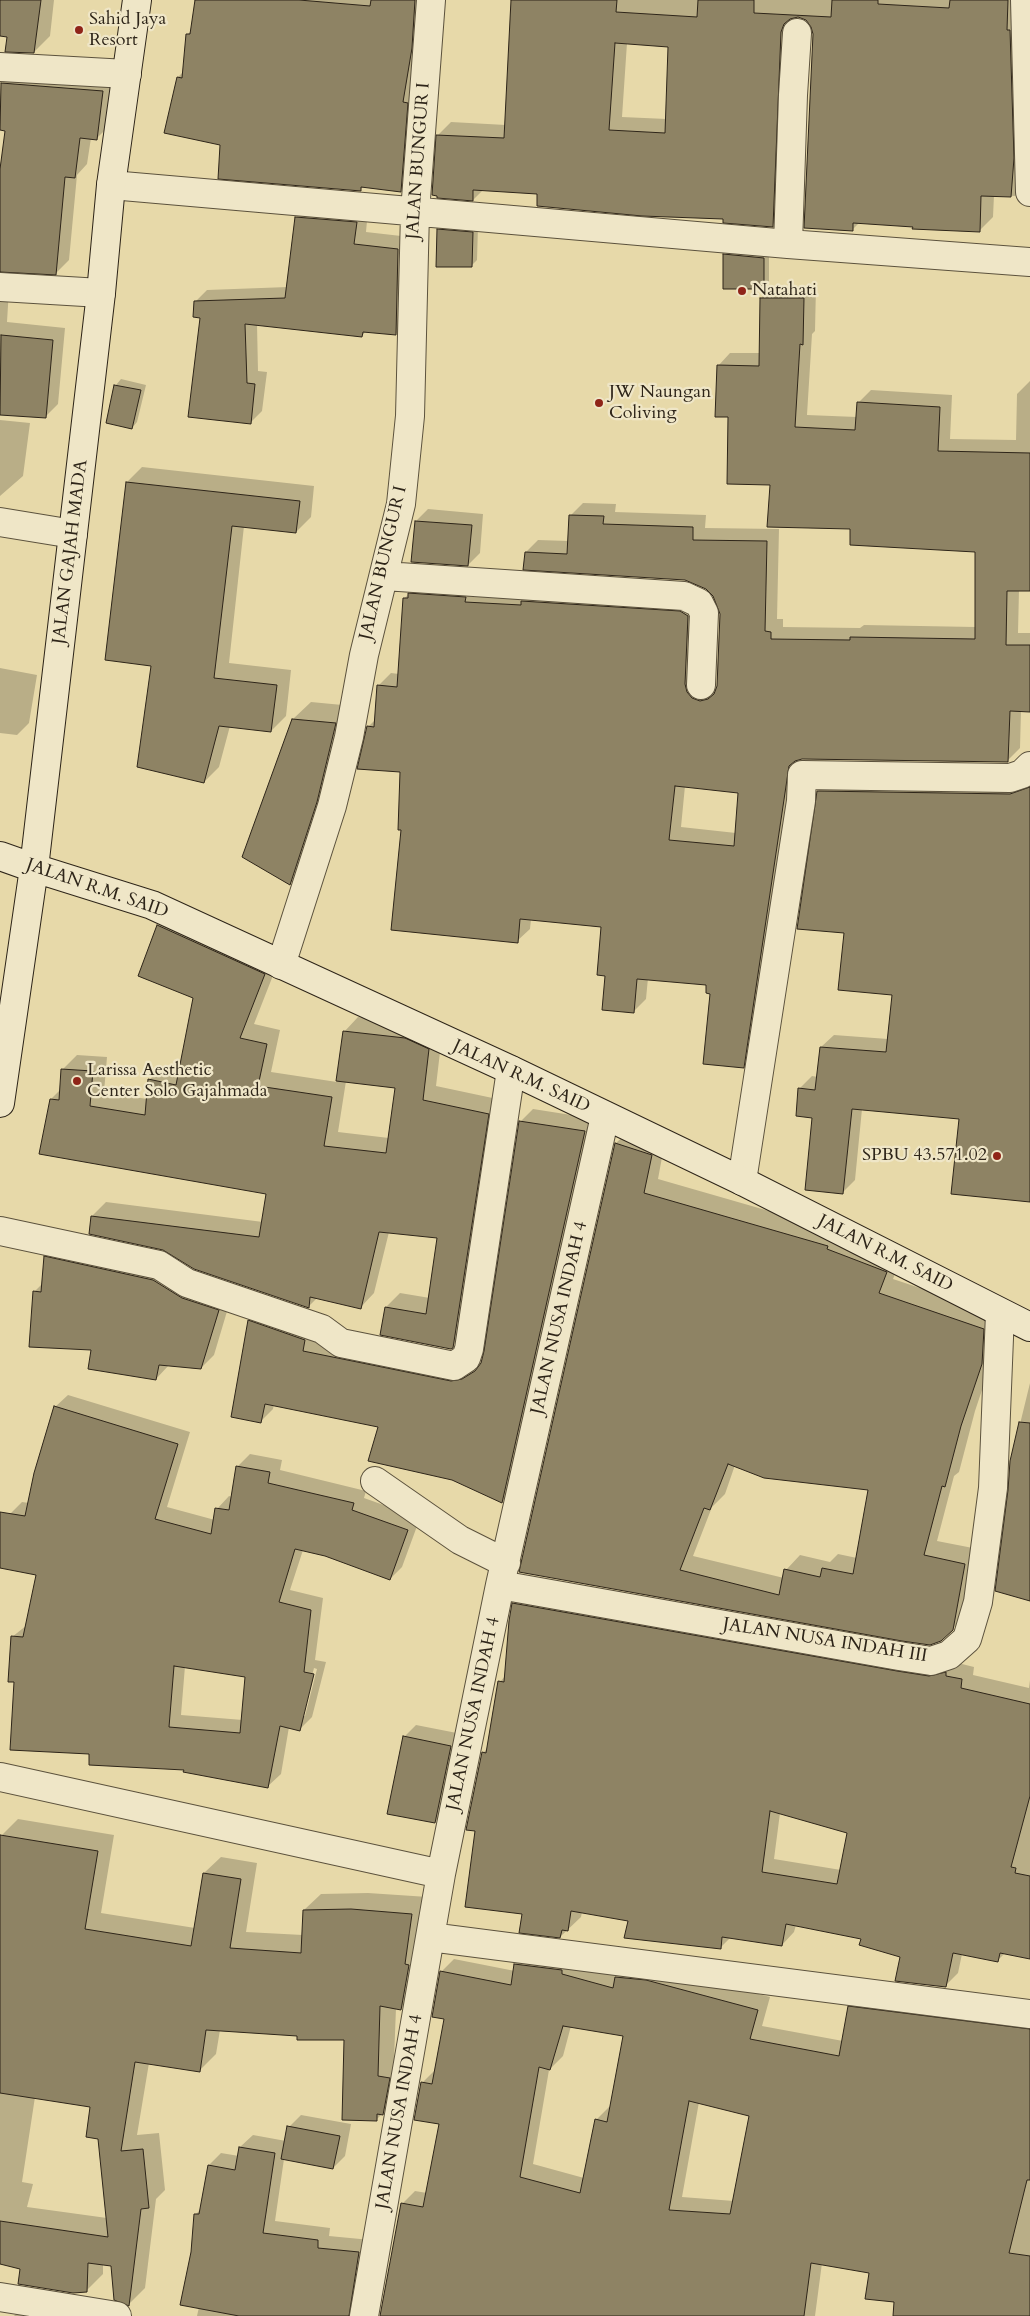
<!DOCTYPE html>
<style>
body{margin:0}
canvas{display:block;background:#e7d9a9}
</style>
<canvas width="1030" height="2316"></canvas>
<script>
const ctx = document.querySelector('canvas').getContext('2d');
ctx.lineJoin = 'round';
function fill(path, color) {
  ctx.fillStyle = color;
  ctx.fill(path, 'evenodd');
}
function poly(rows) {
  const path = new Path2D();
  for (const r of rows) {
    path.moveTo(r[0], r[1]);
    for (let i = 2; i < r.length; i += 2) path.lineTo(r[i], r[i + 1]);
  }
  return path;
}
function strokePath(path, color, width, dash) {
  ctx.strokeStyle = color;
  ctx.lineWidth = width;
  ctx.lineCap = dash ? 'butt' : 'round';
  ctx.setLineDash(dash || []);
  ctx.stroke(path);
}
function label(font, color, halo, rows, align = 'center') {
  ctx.font = font + ' Cardo,serif';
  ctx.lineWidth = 4.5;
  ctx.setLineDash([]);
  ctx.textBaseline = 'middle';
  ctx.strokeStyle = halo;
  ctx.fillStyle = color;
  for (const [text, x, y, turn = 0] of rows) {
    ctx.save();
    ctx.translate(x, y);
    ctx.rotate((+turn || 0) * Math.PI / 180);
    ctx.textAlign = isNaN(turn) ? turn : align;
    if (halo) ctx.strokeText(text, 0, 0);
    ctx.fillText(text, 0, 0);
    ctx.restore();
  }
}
const shadow = poly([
 [0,0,54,0,50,36,34,52,8,36,0,35],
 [196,0,427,0,414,177,400,190,364,186,360,190,221,144,178,77,184,71,188,34,192,30],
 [513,0,1023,0,1029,183,1015,196,994,195,993,217,979,231,860,222,852,230,812,25,807,19,799,16,794,17,786,212,772,225,539,193,483,190,473,200,438,135,451,122,506,125],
 [627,43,669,45,667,119,622,117],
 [15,70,115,78,109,126,96,139,91,138,87,164,77,175,69,260,56,273,0,270,0,170,6,130,0,129,0,102,2,83],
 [308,205,368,210,366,232,410,237,408,322,396,334,366,331,362,336,257,324,258,371,267,372,262,411,250,423,195,302,207,290,288,287,296,217],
 [444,224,478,227,477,260,471,266,438,230],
 [730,249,769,252,769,282,763,288,725,255],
 [0,282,9,289,7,322,65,328,58,404,45,417,0,414],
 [774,286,816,286,815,331,812,334,807,415,857,417,858,403,871,390,952,395,950,439,1016,440,1017,394,1030,381,1030,590,1019,590,1018,633,1030,633,1030,711,1021,710,1020,748,1007,761,800,759,756,1055,743,1067,708,984,648,978,646,999,633,1012,607,974,603,926,531,919,530,929,517,941,402,829,401,771,368,727,376,719,378,686,391,673,399,674,404,599,416,586,693,599,713,688,717,688,721,613,714,595,706,588,685,579,526,552,538,540,569,541,570,516,583,503,616,504,615,512,706,515,705,528,779,529,777,619,783,619,783,627,860,628,864,625,976,627,976,550,852,528,771,483,729,416,718,366,730,353,760,353,761,298],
 [685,786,740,792,736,833,681,827],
 [121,379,146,385,137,422,132,428,107,422,116,385],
 [0,420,30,423,23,476,0,496],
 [142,467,314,486,311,517,296,532,244,526,229,663,291,670,286,716,271,731,230,726,219,767,204,782,153,665,127,482],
 [428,509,483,514,480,553,468,565,416,521],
 [0,668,37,675,29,723,17,735,0,733],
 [311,702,353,706,308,866,290,884,293,719],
 [831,779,1030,780,1030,1200,960,1118,862,1109,855,1180,843,1192,814,1116,799,1089,812,1076,818,1077,821,1047,834,1035,888,1039,893,994,845,932,818,791],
 [173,911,279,960,254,1024,280,1030,271,1072,337,1082,344,1032,358,1017,419,1025,442,1035,436,1086,502,1100,465,1334,450,1348,386,1307,400,1293,430,1298,439,1237,389,1232,374,1293,360,1308,318,1297,308,1307,163,1249,92,1216,106,1202,263,1222,267,1193,51,1099,61,1089,62,1070,77,1055,107,1057,104,1092,147,1099,149,1080,163,1066,180,1069,195,997,139,976,159,925],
 [346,1081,396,1087,389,1138,338,1132],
 [533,1109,597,1119,515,1489,502,1502,380,1426,274,1404,273,1409,260,1422,249,1321,262,1308,464,1369,476,1367,482,1363,520,1122],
 [631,1129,665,1141,658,1179,842,1232,901,1258,893,1279,998,1314,996,1348,975,1411,959,1472,954,1476,937,1541,978,1549,967,1615,952,1629,520,1571,616,1143],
 [735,1465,869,1488,857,1558,838,1554,830,1562,800,1555,786,1570,784,1578,693,1556,712,1507,725,1494],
 [58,1244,231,1298,214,1355,201,1368,169,1365,156,1379,92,1349,34,1292,43,1283,46,1257],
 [1030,1383,1030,1600,1010,1490,1011,1461],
 [68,1395,190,1432,167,1507,215,1520,217,1509,229,1496,233,1497,238,1466,250,1454,282,1460,280,1470,366,1491,364,1498,420,1518,402,1567,390,1579,325,1555,303,1550,290,1590,323,1598,315,1660,326,1662,312,1717,300,1729,289,1727,281,1774,268,1786,185,1769,90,1753,15,1681,12,1637,27,1625,38,1574,0,1567,0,1559,10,1514,22,1502,29,1503,55,1407],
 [185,1666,246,1676,243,1720,181,1715],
 [314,1668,317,1669,305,1716,302,1716],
 [526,1591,958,1663,974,1667,973,1675,1029,1688,1030,1680,1030,1958,1005,1953,998,1960,962,1954,958,1973,945,1986,902,1957,862,1938,796,1925,794,1932,782,1945,731,1937,720,1948,629,1920,582,1912,581,1917,560,1937,523,1913,477,1830,483,1753,489,1747,500,1682,505,1676,513,1604],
 [780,1813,849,1832,841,1870,774,1859],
 [416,1725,462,1734,447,1810,435,1822,404,1737],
 [18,1819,114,1835,101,1913,195,1928,204,1873,221,1857,257,1863,246,1932,303,1935,304,1910,321,1894,368,1893,428,1897,418,1992,401,2009,396,2008,394,2060,406,2061,400,2096,377,2119,345,2038,220,2030,216,2054,200,2070,149,2063,137,2135,159,2133,165,2190,156,2199,145,2288,128,2305,112,2265,103,2264,103,2274,86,2291,22,2268,0,2263,0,1845,2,1835],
 [35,2097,92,2106,99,2138,107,2218,27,2207,33,2184,22,2182],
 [528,1951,659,1968,770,1997,762,2026,843,2041,849,2007,862,1994,1030,2015,1030,2316,894,2316,895,2301,870,2272,822,2263,815,2316,388,2316,402,2204,415,2191,427,2193,440,2123,422,2083,435,2070,446,2018,441,1972,454,1959,515,1971,515,1964],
 [571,2026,625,2035,611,2107,609,2107,596,2120,584,2178,533,2164,549,2070,563,2056],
 [699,2102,750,2115,734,2201,682,2197],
 [301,2115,351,2124,345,2156,333,2168,284,2159,275,2221,330,2228,329,2236,371,2240,363,2316,197,2316,199,2307,192,2252,196,2214,201,2209,209,2165,221,2153,239,2156,240,2147,253,2135,286,2141,289,2127],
 [26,2303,78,2316,14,2316]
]);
const building = poly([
 [0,0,41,0,34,53,5,52,7,37,0,36,0,0],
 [195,0,299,0,370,6,371,0,415,0,412,48,403,102,408,103,401,192,361,187,361,191,218,179,220,145,164,133,177,77,182,78,186,34,190,34,195,0],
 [511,0,617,0,616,12,697,17,698,0,754,0,754,13,831,17,832,0,878,0,878,4,949,8,950,0,1008,0,1007,30,1010,30,1014,158,1011,197,981,196,980,232,912,229,913,227,853,223,853,231,804,228,813,34,811,27,806,20,798,17,790,19,784,24,781,32,773,227,723,223,723,219,642,216,537,206,537,194,473,190,473,201,437,198,437,196,432,195,436,135,504,138,511,0],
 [615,43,668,47,665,133,609,130,615,43],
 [1,83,103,91,97,140,80,138,75,178,65,177,56,275,0,272,0,169,5,131,0,130,1,83],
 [295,217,357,222,354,244,398,249,396,335,363,332,362,337,245,324,247,383,255,384,251,424,188,417,200,318,193,317,194,301,285,298,295,217],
 [437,229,473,232,472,267,436,267,437,229],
 [723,254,764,258,764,289,723,289,723,254],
 [760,298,804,298,803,345,800,344,795,427,855,430,857,402,940,407,938,451,1030,453,1030,591,1007,591,1006,645,1030,645,1030,712,1010,711,1008,762,802,759,795,761,789,766,744,1068,703,1064,710,994,706,993,706,985,637,979,634,1013,602,1010,605,976,597,975,601,927,520,919,518,943,391,930,401,830,398,830,400,772,357,769,367,726,374,727,377,685,397,687,403,598,408,598,408,593,466,597,465,602,521,605,521,601,680,611,688,616,685,684,687,692,692,698,700,701,708,699,714,694,717,686,720,614,713,596,706,589,685,580,523,570,525,552,567,554,569,515,604,516,603,524,693,527,693,540,767,541,765,631,771,632,771,639,850,640,850,637,975,639,975,552,850,545,850,529,767,527,770,485,727,484,728,417,715,417,717,365,759,366,760,298],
 [675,786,738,793,734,846,669,840,675,786],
 [1,335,53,340,46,418,0,415,1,335],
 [114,385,141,390,132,429,106,423,114,385],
 [126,482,300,501,296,533,232,526,214,678,277,685,271,732,219,726,204,783,137,767,151,666,105,660,126,482],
 [415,521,472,525,468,566,411,562,415,521],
 [292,719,336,723,317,802,290,885,242,857,292,719],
 [1030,787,1030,1202,951,1194,959,1119,852,1109,843,1194,805,1190,812,1118,796,1116,798,1088,815,1090,820,1047,886,1052,892,995,838,990,844,933,797,929,817,791,1010,794,1030,787],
 [157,925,265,974,240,1038,267,1044,258,1086,332,1097,324,1146,386,1153,395,1088,336,1081,343,1031,405,1038,429,1049,423,1100,489,1114,453,1348,451,1349,380,1335,385,1307,426,1314,437,1238,379,1232,361,1309,310,1297,309,1308,194,1269,163,1250,89,1234,91,1216,259,1237,266,1194,39,1154,50,1099,59,1100,61,1069,93,1071,90,1106,145,1115,148,1079,176,1085,193,998,138,976,157,925],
 [519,1121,585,1131,502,1503,452,1480,368,1461,378,1427,265,1404,261,1423,231,1417,248,1320,305,1340,303,1351,451,1381,462,1379,475,1371,481,1363,484,1351,519,1121],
 [615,1143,652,1155,644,1193,828,1246,827,1249,887,1272,879,1293,984,1329,982,1364,961,1426,945,1487,942,1486,924,1555,965,1564,953,1630,941,1641,930,1645,902,1641,519,1572,615,1143],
 [728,1464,764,1478,868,1490,853,1574,822,1568,820,1577,784,1569,779,1595,680,1570,704,1508,710,1510,728,1464],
 [44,1256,153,1280,182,1298,219,1310,201,1369,159,1365,156,1380,88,1369,91,1350,29,1347,33,1291,41,1292,44,1256],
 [54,1406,178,1444,155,1519,211,1534,215,1508,229,1510,236,1466,270,1472,268,1483,354,1503,352,1510,408,1530,390,1580,325,1556,295,1549,279,1602,311,1610,304,1672,314,1674,300,1731,280,1726,268,1788,183,1772,184,1770,89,1765,89,1754,10,1750,14,1682,8,1682,11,1636,23,1637,36,1575,0,1568,0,1512,25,1516,34,1473,54,1406],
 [174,1666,245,1677,240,1733,169,1727,174,1666],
 [1019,1422,1030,1423,1030,1601,995,1591,1008,1490,1010,1461,1019,1422],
 [512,1603,897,1671,929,1676,946,1672,946,1676,962,1679,961,1688,1030,1704,1030,1796,1011,1867,1016,1868,1015,1873,1030,1876,1030,1959,1000,1953,998,1962,953,1953,946,1987,895,1981,900,1957,859,1945,861,1939,786,1924,782,1946,722,1937,721,1949,624,1938,628,1921,571,1911,568,1931,562,1930,560,1938,519,1933,522,1914,465,1907,475,1831,466,1830,482,1752,486,1753,498,1681,504,1682,509,1621,512,1603],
 [770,1811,847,1833,837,1884,762,1872,770,1811],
 [403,1736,451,1746,435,1823,387,1814,403,1736],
 [0,1835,98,1851,85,1929,191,1946,203,1873,241,1879,230,1948,301,1953,303,1910,351,1909,412,1914,405,1964,409,1965,401,2010,380,2006,378,2076,390,2078,383,2115,377,2114,377,2121,342,2120,344,2040,297,2040,297,2036,206,2030,200,2072,135,2062,121,2151,143,2149,149,2208,141,2209,129,2306,114,2300,111,2266,88,2263,87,2292,73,2293,18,2284,20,2269,0,2264,0,2221,108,2237,98,2139,86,2137,90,2107,0,2093,0,1835],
 [514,1964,562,1970,562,1974,613,1988,615,1977,646,1980,758,2010,750,2039,839,2056,848,2006,1030,2029,1030,2180,1027,2180,1009,2253,1030,2256,1030,2316,893,2316,894,2302,865,2299,869,2273,811,2263,804,2316,380,2316,401,2203,423,2207,439,2124,414,2120,421,2082,432,2084,444,2019,432,2017,440,1971,511,1985,514,1964],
 [563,2026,623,2036,607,2122,595,2119,580,2193,520,2177,539,2067,550,2070,563,2026],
 [689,2101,749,2116,730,2214,669,2210,689,2101],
 [287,2126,340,2136,333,2169,281,2159,287,2126],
 [239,2147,275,2153,263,2233,318,2240,318,2248,359,2252,349,2316,239,2316,180,2305,191,2252,194,2214,199,2214,208,2165,235,2170,239,2147]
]);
const minor = poly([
 [1025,0,1030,192],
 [0,67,127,74],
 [111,185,788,244,1030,262],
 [788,244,793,95,797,33],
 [0,287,101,293],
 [0,522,73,534],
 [384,576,684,596,699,603,704,613,701,685],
 [281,965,332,806,349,737,364,655,401,504,410,416,415,212,431,0],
 [742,1181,801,801,802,775,1010,778,1022,774,1030,766],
 [0,1231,159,1265,187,1283,322,1329,341,1343,454,1366,466,1358,469,1349,511,1070],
 [375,1481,460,1540,506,1563],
 [500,1585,899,1656,931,1661,949,1655,967,1639,978,1602,993,1488,1000,1313],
 [0,1777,441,1874],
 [430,1937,1030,2014],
 [0,2297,117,2316],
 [364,2316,441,1874,500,1585,605,1116]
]);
const secondary = poly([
 [0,856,34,868,152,905,511,1070,742,1181,1030,1327],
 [0,1103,34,868,101,293,111,185,137,0]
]);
const markers = [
 [79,30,5,"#8f2418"],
 [742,291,5,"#8f2418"],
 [599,403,5,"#8f2418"],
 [77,1081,5,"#8f2418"],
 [997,1156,5,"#8f2418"]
];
const poiNames = [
 ["Sahid Jaya",89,20],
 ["Resort",89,41],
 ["Natahati",752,291],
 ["JW Naungan",609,393],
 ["Coliving",609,414],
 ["Larissa Aesthetic",87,1071],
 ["Center Solo Gajahmada",87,1092],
 ["SPBU 43.571.02",987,1156,"right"]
];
const streetNames = [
 ["JALAN BUNGUR I",419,161,-86],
 ["JALAN GAJAH MADA",71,552,-83],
 ["JALAN BUNGUR I",384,563,-77],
 ["JALAN R.M. SAID",97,889,19],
 ["JALAN R.M. SAID",521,1077,25],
 ["JALAN R.M. SAID",885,1254,27],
 ["JALAN NUSA INDAH 4",560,1318,-77],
 ["JALAN NUSA INDAH III",825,1641,9],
 ["JALAN NUSA INDAH 4",474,1714,-78],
 ["JALAN NUSA INDAH 4",400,2112,-80]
];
fill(shadow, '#0003');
fill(building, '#8e8364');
strokePath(building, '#2e2519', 1);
strokePath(minor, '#5c523d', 30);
strokePath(secondary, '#2e2519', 30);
strokePath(minor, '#efe6c7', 28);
strokePath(secondary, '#efe6c7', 28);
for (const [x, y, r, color] of markers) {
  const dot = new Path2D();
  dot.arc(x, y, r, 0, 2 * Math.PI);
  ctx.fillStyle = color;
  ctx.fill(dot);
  strokePath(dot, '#efe6c7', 2);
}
label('18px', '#2e2519', '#efe6c7', poiNames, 'left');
label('18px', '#2e2519', '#efe6c7', streetNames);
</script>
